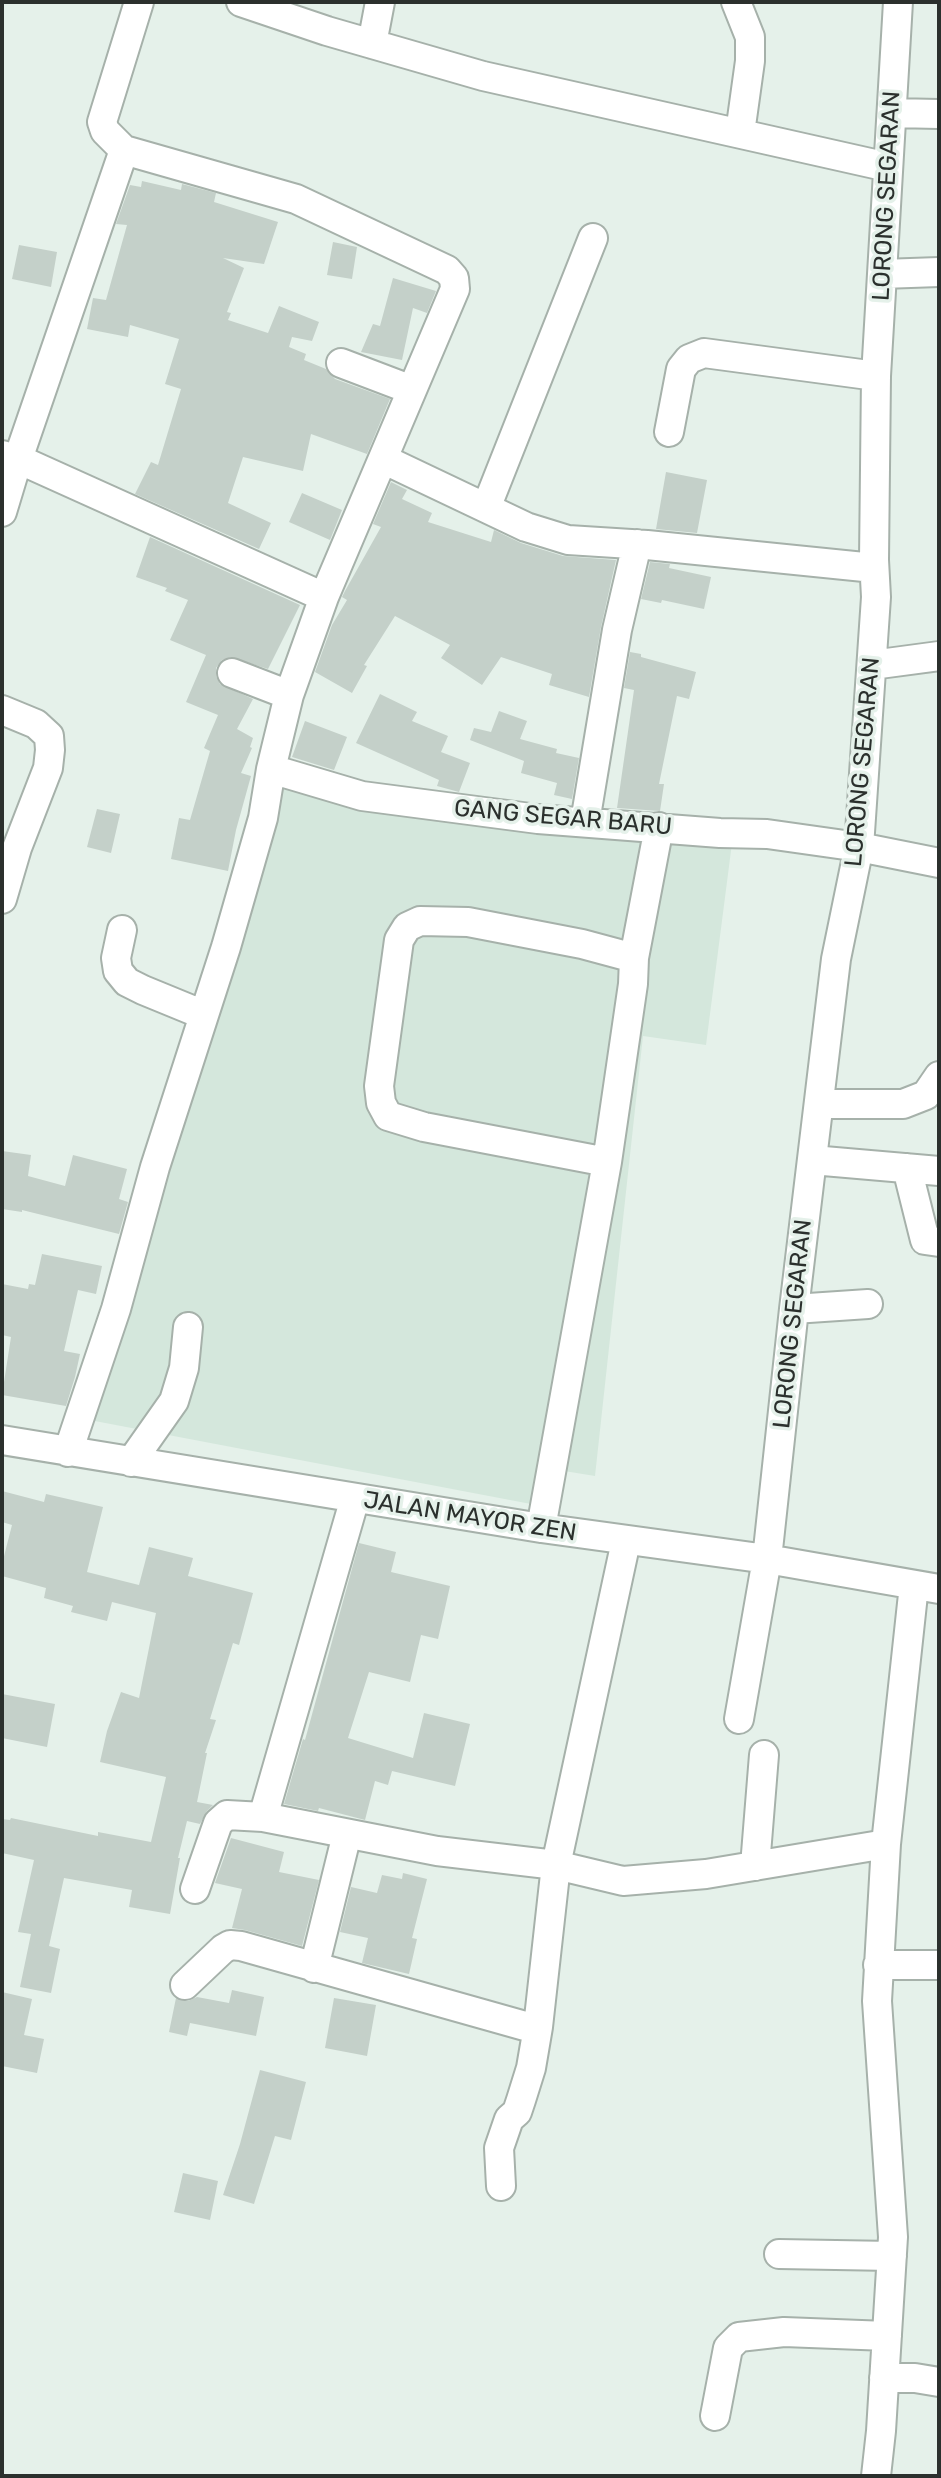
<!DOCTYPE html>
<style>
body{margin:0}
#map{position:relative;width:941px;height:2478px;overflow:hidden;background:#e5f1ea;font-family:Rubik,sans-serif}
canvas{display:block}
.frame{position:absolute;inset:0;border:4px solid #2b302d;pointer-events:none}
</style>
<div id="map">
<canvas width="941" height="2478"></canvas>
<div class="frame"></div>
</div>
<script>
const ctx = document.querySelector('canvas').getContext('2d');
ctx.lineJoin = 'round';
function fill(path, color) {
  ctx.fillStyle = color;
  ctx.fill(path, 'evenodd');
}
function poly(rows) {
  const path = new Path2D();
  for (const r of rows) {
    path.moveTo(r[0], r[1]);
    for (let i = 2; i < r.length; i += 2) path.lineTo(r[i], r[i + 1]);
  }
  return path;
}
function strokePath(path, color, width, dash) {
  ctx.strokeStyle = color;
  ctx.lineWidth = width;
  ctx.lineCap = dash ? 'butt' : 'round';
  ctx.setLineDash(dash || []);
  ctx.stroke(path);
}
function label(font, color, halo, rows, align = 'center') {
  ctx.font = font + ' Rubik,sans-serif';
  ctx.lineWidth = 7;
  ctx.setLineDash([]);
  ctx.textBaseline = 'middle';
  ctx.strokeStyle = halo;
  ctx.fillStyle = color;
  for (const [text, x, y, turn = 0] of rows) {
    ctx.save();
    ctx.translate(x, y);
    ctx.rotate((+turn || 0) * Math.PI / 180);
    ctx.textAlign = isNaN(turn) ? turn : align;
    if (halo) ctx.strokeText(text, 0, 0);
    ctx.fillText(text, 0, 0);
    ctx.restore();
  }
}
const built = poly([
 [282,778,732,843,706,1045,643,1036,595,1476,558,1470,552,1508,79,1418]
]);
const building = poly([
 [142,181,181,190,182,184,216,193,214,202,278,222,264,264,223,258,244,268,227,312,231,313,228,320,268,333,279,306,319,322,312,341,292,337,289,347,306,354,304,360,326,369,335,379,390,399,367,454,311,434,303,471,243,457,228,503,271,523,259,549,135,494,151,462,158,465,181,389,165,384,179,339,130,325,128,337,87,329,93,298,106,300,127,225,116,224,130,185,141,187],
 [333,242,357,247,352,279,327,275],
 [19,245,57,252,51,287,12,279],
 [393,278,436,291,427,313,413,308,402,360,361,352,373,324,380,326],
 [666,472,707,480,697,533,656,529],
 [391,482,407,490,402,499,432,513,428,522,491,542,494,530,521,543,563,556,616,560,601,627,589,697,549,685,552,674,501,657,482,685,441,658,450,645,395,616,364,665,367,666,352,693,315,672,332,625,347,600,342,597,345,591,381,527,373,524],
 [302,493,342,510,330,540,289,522],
 [150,537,300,605,268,669,230,657,222,660,216,668,216,676,220,684,253,699,237,729,253,738,250,747,252,748,241,773,251,776,236,830,228,871,171,859,179,818,190,820,210,751,204,748,218,715,186,702,206,655,170,640,188,600,165,591,167,588,136,577],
 [650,562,670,564,669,568,711,577,704,609,662,600,661,603,641,599],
 [630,652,641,654,641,657,696,672,689,699,677,696,659,784,664,784,660,811,617,808,634,690,624,688],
 [380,694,417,712,412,721,448,736,441,752,470,763,459,792,437,786,439,780,356,743],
 [499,711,527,721,520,739,557,749,556,753,579,758,572,799,554,795,557,783,521,773,524,761,470,740,474,728,491,732],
 [305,721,347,737,334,770,292,757],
 [97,809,120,814,111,853,87,847],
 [2,1151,31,1155,28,1176,65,1186,73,1155,127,1169,119,1199,128,1202,119,1234,22,1210,22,1212,2,1209],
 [42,1254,102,1266,96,1294,78,1290,64,1351,80,1354,75,1377,66,1406,2,1395,11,1337,2,1335,2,1284,28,1289,29,1284,35,1285],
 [2,1491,44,1502,46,1494,103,1507,87,1572,139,1585,149,1547,193,1558,188,1576,253,1593,239,1645,233,1643,210,1719,216,1720,205,1753,207,1753,197,1802,213,1805,207,1811,200,1824,187,1821,178,1858,180,1858,170,1914,129,1907,132,1890,64,1878,49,1946,60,1949,51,1993,20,1987,31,1934,18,1932,34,1860,2,1853,2,1819,10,1820,11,1818,98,1836,98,1832,151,1842,166,1777,100,1762,107,1731,121,1692,139,1698,156,1613,112,1602,107,1621,71,1612,73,1606,44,1598,46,1588,2,1576,2,1564,12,1525,2,1522],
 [359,1543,396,1552,391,1572,450,1586,438,1639,421,1635,410,1682,369,1672,348,1738,413,1758,424,1713,470,1724,455,1786,392,1771,388,1785,375,1781,365,1820,319,1808,318,1811,284,1804,303,1739,305,1740],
 [2,1694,55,1704,47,1747,2,1738],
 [231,1838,284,1852,279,1872,319,1880,302,1946,245,1930,232,1928,242,1889,215,1883],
 [403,1873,427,1879,412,1938,417,1939,409,1974,362,1963,368,1938,340,1932,351,1887,377,1893,382,1875,402,1879],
 [232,1990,264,1997,256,2036,190,2023,187,2036,169,2032,176,1998,188,2001,197,1997,229,2003],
 [2,1992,32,1999,24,2035,44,2039,37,2073,2,2066],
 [334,1998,376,2005,367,2056,325,2048],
 [260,2070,306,2082,291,2140,275,2136,254,2204,223,2195,240,2144],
 [183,2173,218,2181,210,2220,174,2212]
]);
const minor = poly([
 [241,2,327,31,483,76,888,167],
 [736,2,750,37,750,61,740,133],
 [372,44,380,2],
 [892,113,939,114],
 [882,274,939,272],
 [341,363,412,390],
 [669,432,681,369,689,359,704,353,876,376],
 [2,455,18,459,324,597],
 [383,459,526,527,568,540,647,545,874,568],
 [486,508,593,238],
 [2,512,18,459,124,150,105,131,102,122,139,2],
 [872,665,939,656],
 [232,673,289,695],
 [2,710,36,724,49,736,50,750,48,768,17,848,2,899],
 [271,769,362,796,538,819,720,833,767,834,859,847,939,863],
 [585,822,617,630,637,544],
 [122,930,116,958,118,971,127,982,143,990,204,1015],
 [634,958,582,944,468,922,420,921,407,927,399,940,379,1086,381,1103,388,1116,424,1127,607,1162,633,984,634,958,659,827],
 [819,1104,903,1104,926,1095,939,1076],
 [812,1160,939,1171],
 [907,1168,925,1240,939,1242],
 [794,1309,868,1304],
 [2,1440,541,1528,767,1559,939,1589],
 [68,1452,116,1309,155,1167,226,947,263,818,271,769,289,695,324,597,455,289,454,278,447,270,296,199,124,150],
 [131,1462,174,1401,184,1368,188,1327],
 [541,1528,607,1162],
 [739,1719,767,1559,794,1309,836,959,859,847,876,597,874,560,876,376,898,2],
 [263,1817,437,1851,556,1865,623,1881,706,1874,886,1844],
 [755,1866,764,1755],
 [195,1889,218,1823,227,1815,263,1817,355,1498],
 [878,1965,939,1965],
 [314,1968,347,1834],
 [185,1985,223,1949,230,1945,241,1946,525,2026,538,2027,556,1865,626,1541],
 [501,2186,499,2148,509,2119,517,2112,521,2100,531,2068,538,2027],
 [779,2254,892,2256],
 [884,2378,915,2378,939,2382],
 [715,2416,728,2348,739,2337,784,2332,887,2336],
 [876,2476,881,2431,893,2237,877,2001,886,1844,914,1585]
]);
const streetNames = [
 ["LORONG SEGARAN",887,196,-87],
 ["LORONG SEGARAN",863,762,-85],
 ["GANG SEGAR BARU",563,818,5],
 ["LORONG SEGARAN",793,1324,-84],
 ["JALAN MAYOR ZEN",470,1517,9]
];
fill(built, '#d4e7dc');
fill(building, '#c4d0c9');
strokePath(minor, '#a6b1aa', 32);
strokePath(minor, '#fff', 28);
label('24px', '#2b302d', '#e5f1ea', streetNames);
</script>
